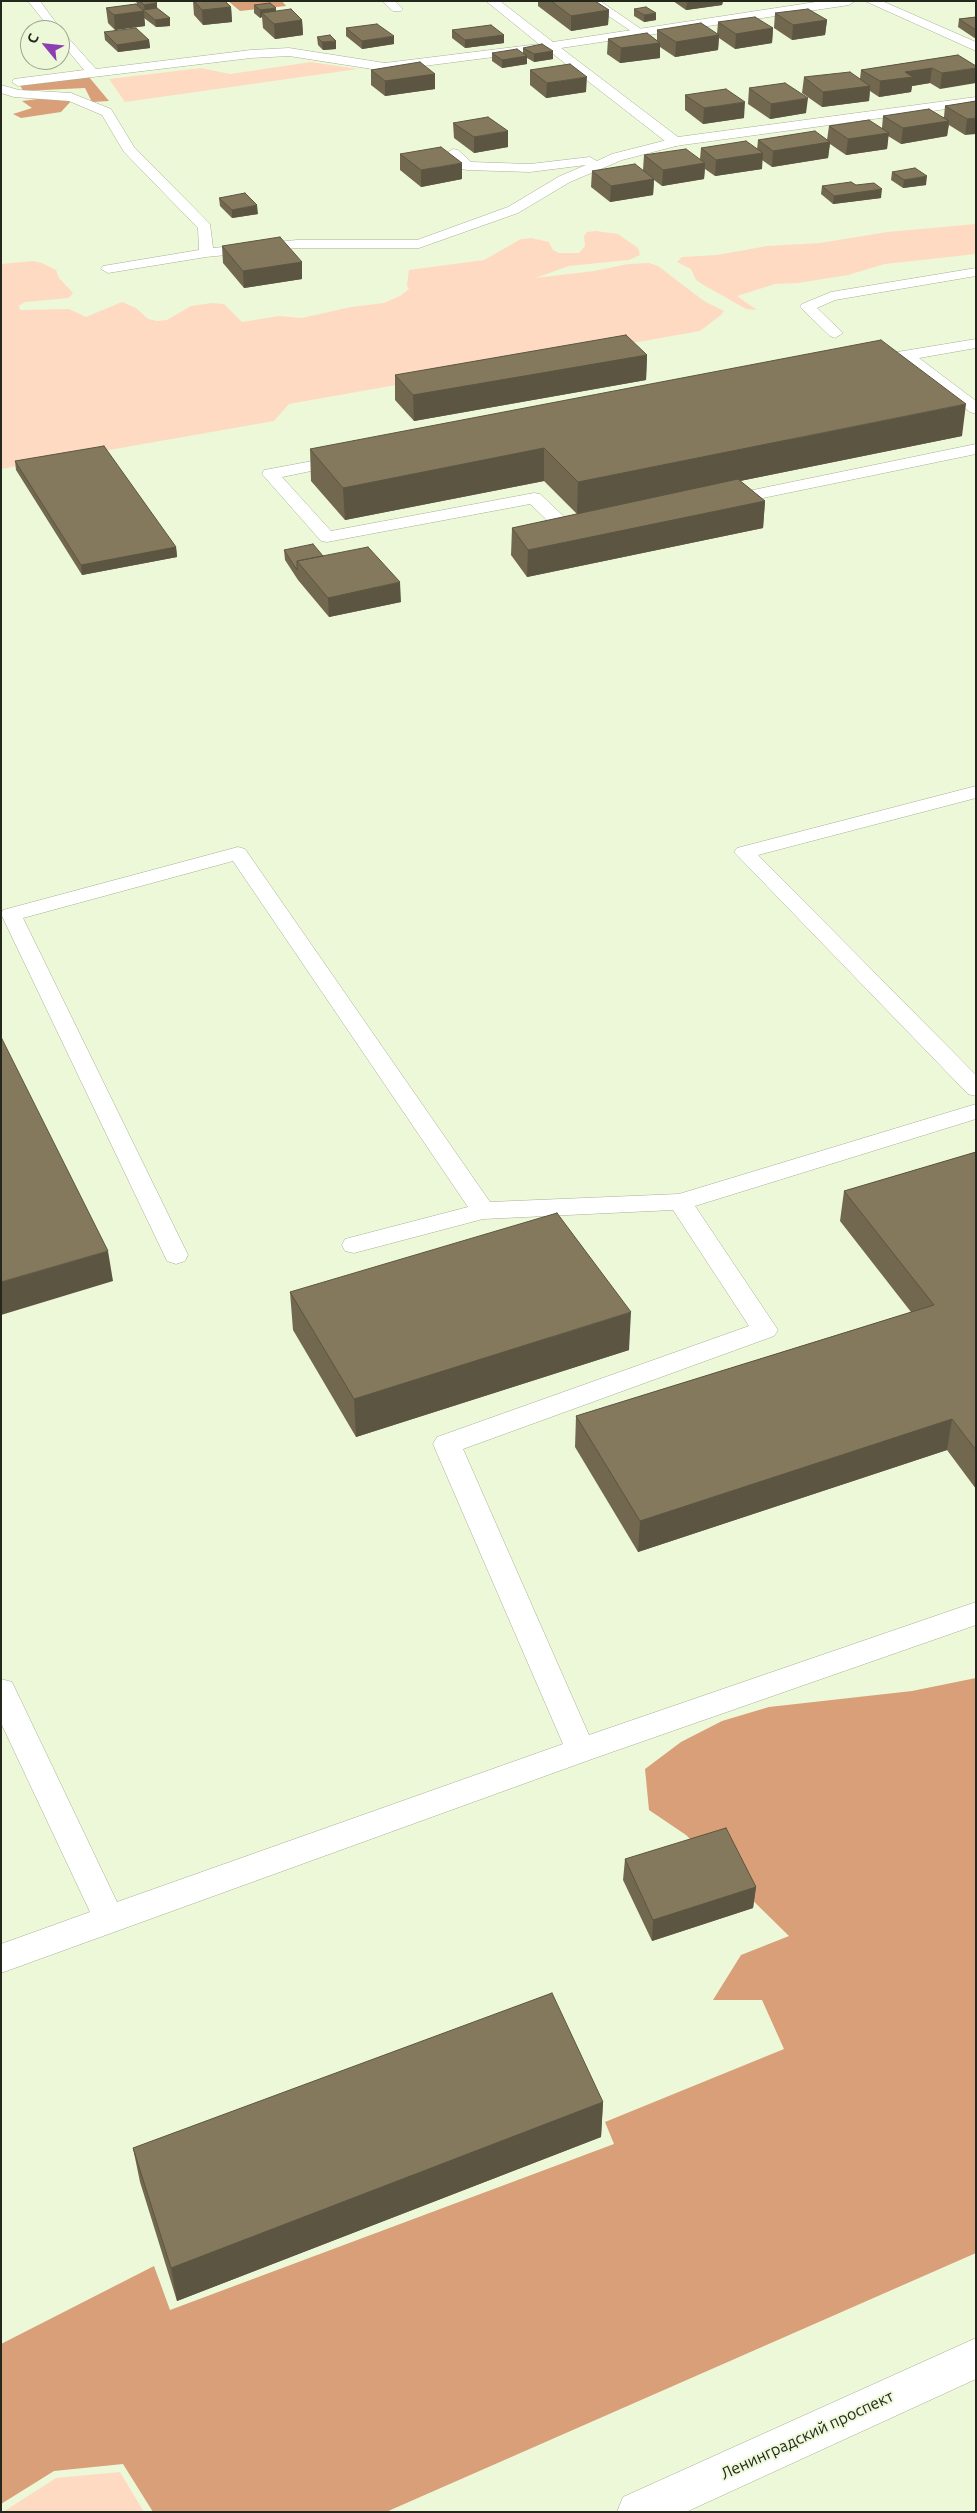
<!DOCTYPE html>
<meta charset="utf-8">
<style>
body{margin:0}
#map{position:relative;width:977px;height:2513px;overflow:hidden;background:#edf8d9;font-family:Ubuntu,sans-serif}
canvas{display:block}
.frame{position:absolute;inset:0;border:2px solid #23271c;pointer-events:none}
.north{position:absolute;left:20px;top:20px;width:50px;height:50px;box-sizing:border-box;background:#edf8d9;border:1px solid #9ca48d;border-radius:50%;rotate:298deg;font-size:14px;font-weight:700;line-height:20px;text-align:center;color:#23271c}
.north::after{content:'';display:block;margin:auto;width:18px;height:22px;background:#8d40b1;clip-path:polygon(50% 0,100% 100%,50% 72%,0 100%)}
</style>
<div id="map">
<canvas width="977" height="2513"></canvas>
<div class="frame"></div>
<div class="north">С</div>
</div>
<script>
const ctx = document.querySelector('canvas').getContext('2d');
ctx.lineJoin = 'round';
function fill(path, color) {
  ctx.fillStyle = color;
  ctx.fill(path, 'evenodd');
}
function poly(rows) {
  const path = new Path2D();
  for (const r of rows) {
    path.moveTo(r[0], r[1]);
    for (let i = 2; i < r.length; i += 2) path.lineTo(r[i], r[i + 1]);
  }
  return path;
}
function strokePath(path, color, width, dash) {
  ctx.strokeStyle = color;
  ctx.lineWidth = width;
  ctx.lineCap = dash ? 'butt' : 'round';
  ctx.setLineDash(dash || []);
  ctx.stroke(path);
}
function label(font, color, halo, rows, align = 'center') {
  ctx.font = font + ' Ubuntu,sans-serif';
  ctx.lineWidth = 4;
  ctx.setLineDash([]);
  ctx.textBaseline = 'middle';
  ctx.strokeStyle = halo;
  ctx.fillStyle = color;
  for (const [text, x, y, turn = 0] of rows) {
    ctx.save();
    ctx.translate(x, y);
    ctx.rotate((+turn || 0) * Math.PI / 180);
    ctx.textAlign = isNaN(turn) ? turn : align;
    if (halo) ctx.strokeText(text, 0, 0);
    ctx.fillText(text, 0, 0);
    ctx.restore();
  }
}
const green = poly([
 [311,62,358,69,125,102,109,79,201,68,230,74],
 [976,224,976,254,885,264,848,275,798,283,775,284,737,296,757,310,746,309,702,284,696,280,691,269,677,262,682,257,717,255,767,246,820,243,887,232],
 [596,231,618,234,638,248,640,255,629,260,569,266,535,278,594,271,628,264,649,263,658,266,704,301,724,311,721,315,700,331,289,404,274,421,1,469,1,264,33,261,42,263,56,270,59,278,73,293,69,298,25,302,19,306,20,310,69,309,86,317,122,302,136,308,148,319,157,321,167,320,191,306,212,303,224,304,242,322,279,316,302,318,351,307,384,303,400,296,409,289,407,286,409,270,484,260,521,239,531,238,549,242,553,250,559,253,579,253,585,246,584,236,587,232],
 [120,2472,144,2512,3,2512,56,2478]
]);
const forest = poly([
 [228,1,282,1,286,6,240,11],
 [89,77,109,101,92,102,85,88,23,91,20,85],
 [46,98,73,99,61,112,21,118,13,114,32,108,22,101],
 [976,1678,976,2253,386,2512,153,2512,123,2464,54,2471,1,2504,1,2344,154,2266,170,2310,614,2144,605,2122,784,2049,762,2000,713,2000,741,1955,789,1936,686,1835,649,1810,645,1769,681,1742,722,1721,769,1707,912,1691]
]);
const lane = poly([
 [28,1,40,1,62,31,96,69,251,50,289,48,385,63,391,67,385,71,289,56,251,58,18,86,12,82,14,79,84,70,60,41,60,30,51,30,28,1],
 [382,1,395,1,403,9,401,11,393,11,382,1],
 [586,1,600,1,647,33,641,37,637,35,586,1],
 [1,85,19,90,71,93,111,109,134,147,210,224,213,248,297,240,417,240,508,207,560,176,586,165,530,172,467,170,462,169,446,153,453,149,458,150,471,162,530,164,590,157,597,161,612,154,675,138,681,142,680,145,622,160,570,182,518,213,419,248,297,248,206,257,108,273,101,269,103,266,199,250,198,228,124,152,102,115,69,101,14,97,1,93,1,85],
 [976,268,976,276,835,300,817,308,843,333,835,338,830,336,800,307,802,304,831,292,976,268],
 [976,339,976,348,919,358,976,401,976,414,970,412,903,360,867,367,859,362,867,357,976,339],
 [976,444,976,454,724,506,718,505,716,501,718,497,724,496,976,444],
 [344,455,350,457,352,460,350,463,282,477,331,531,534,493,540,494,575,527,584,525,590,526,593,530,590,534,584,535,571,538,565,537,530,504,327,542,321,541,262,474,264,470,270,469,344,455],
 [976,786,976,798,758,855,976,1075,976,1096,968,1094,734,852,737,848,976,786],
 [238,847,245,849,490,1202,679,1194,976,1104,976,1119,695,1206,774,1324,778,1330,774,1336,463,1449,589,1735,976,1602,976,1625,592,1759,1,1973,1,1944,90,1912,1,1723,1,1679,12,1682,117,1902,563,1744,433,1444,437,1437,749,1326,673,1210,483,1219,354,1253,345,1251,342,1245,345,1239,468,1207,233,861,23,918,188,1255,185,1261,176,1264,167,1261,1,914,3,910,238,847]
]);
const street = poly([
 [486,1,500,1,553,42,822,1,855,1,849,5,561,48,678,137,976,97,976,105,675,146,670,145,548,50,385,71,378,67,385,63,539,44,486,1],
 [865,1,882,1,976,42,976,51,865,1]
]);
const primary = poly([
 [976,2338,976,2379,686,2512,617,2512,623,2497,976,2338]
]);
const wall = poly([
 [136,1,155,1,157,8,170,18,170,26,156,27,144,18,145,26,115,30,108,23,106,8,137,4],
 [193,1,225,1,231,7,232,22,203,25,194,15],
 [538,1,595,1,609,10,608,25,571,31,538,6],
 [673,1,723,1,722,5,686,10],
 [254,5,276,11,302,20,303,35,275,39,263,28,262,17,260,18,254,13],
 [634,9,656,20,644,22,634,16],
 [775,13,827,20,825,35,792,40,774,28],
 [976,17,976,39,958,27,959,19],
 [718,22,773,28,772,43,735,49,719,38,718,50,675,57,660,47,660,58,620,63,607,54,608,39,657,40,657,30,717,34],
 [346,28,394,44,362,49,346,36],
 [452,30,504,35,504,43,465,48,452,38],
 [104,32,149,40,150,48,118,52,105,40],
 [317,37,336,49,323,50,318,45],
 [523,48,553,51,553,59,534,62,527,58,527,64,502,68,492,61,492,53,523,53],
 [958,55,940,89,930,83,912,86,911,92,879,97,870,91,869,101,822,107,802,93,804,77,860,79,861,70],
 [371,70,435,74,435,89,385,96,371,85],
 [530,70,586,92,546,98,530,85],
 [749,88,806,113,770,119,748,104],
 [685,95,744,118,703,124,685,110],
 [976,101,965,135,949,125,947,136,901,144,888,136,887,149,846,155,830,144,828,158,772,167,762,160,762,169,715,176,705,169,704,179,662,186,654,180,653,195,610,202,591,187,592,171,643,170,644,155,700,159,701,148,757,150,758,140,827,140,829,126,882,128,883,116,944,117,945,106],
 [453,123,508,147,474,153,454,138],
 [400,154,462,179,421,187,400,170],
 [892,172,926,185,903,188,891,180],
 [856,185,881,198,833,204,821,194,822,186],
 [219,198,258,214,232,218,220,206],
 [222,246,302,262,302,279,244,288,223,263],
 [647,355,646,380,414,421,395,400,395,375],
 [962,436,740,481,765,501,763,528,527,577,511,555,512,528,577,514,544,481,345,520,311,481,310,449],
 [15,461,176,547,177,557,82,575,16,470],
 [284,550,323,556,401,602,329,617,298,580,285,560],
 [976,1152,976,1489,947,1450,638,1552,575,1447,576,1416,911,1312,840,1221,844,1191],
 [290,1292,629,1350,356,1437,293,1330],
 [625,1859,756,1887,753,1908,652,1941,623,1880],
 [603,2102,601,2137,177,2301,140,2182,133,2148]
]);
const shadedWall = poly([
 [697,1,723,1,722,5,686,10,687,3],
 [157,3,157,10,145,11,144,5],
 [231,7,232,22,203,25,202,10],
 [276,8,276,15,262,13,262,17,260,18,260,10],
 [609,10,608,25,571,31,571,16],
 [144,11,145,26,115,30,114,15],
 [656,13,656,20,644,22,644,15],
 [170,18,170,26,156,27,155,20],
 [302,20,303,35,275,39,274,24],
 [827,20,825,35,792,40,793,25],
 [773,28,772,43,735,49,736,34],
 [504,35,504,43,465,48,465,40],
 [719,35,718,50,675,57,676,42],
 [394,36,394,44,362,49,362,41],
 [149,40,150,48,118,52,117,45],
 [336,41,336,49,323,50,322,42],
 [660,43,660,58,620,63,621,48],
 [553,51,553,59,534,62,534,54],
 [527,56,527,64,502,68,502,60],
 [932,68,930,83,912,86,911,92,879,97,880,81,905,72],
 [976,68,976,83,940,89,942,73],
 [435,74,435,89,385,96,385,81],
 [587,77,586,92,546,98,547,83],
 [870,86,869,101,822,107,823,92],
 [808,98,806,113,770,119,771,104],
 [745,102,744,118,703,124,704,108],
 [976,118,976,134,965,135,967,119],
 [949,121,947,136,901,144,903,128],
 [508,131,508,147,474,153,474,137],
 [889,133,887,149,846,155,848,139],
 [830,142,828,158,772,167,773,151],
 [763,153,762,169,715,176,716,160],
 [462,163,462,179,421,187,421,170],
 [705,163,704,179,662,186,663,170],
 [927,176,926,185,903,188,904,180],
 [654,179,653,195,610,202,611,186],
 [882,189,881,198,833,204,834,196],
 [257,205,258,214,232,218,232,210],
 [302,262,302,279,244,288,243,271],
 [647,355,646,380,414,421,413,395],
 [966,404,962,436,577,514,578,482],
 [544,448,544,481,345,520,343,488],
 [765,501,763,528,527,577,528,550],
 [176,547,177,557,82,575,81,565],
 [400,582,401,602,329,617,328,598],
 [108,1251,113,1281,1,1315,1,1282],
 [631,1312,629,1350,356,1437,354,1399],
 [952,1419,947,1450,638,1552,640,1521],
 [756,1887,753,1908,652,1941,653,1920],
 [603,2102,601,2137,177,2301,171,2268]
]);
const building = poly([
 [140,1,155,1,157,3,144,5,140,1],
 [194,1,225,1,231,7,202,10,194,1],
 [551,1,595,1,609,10,571,16,551,1],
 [685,1,697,1,687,3,685,1],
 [270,3,276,8,260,10,254,5,270,3],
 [136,4,144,11,114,15,106,8,136,4],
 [646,7,656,13,644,15,634,9,646,7],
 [157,8,170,18,155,20,143,10,157,8],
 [291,9,302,20,274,24,262,13,291,9],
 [808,9,827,20,793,25,775,13,808,9],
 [755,17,773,28,736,34,718,22,755,17],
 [976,17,976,30,959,19,976,17],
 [701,23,719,35,676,42,657,30,701,23],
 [377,24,394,36,362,41,346,28,377,24],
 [491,25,504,35,465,40,452,30,491,25],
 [136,28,149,40,117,45,104,32,136,28],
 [647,33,660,43,621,48,608,39,647,33],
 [330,35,336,41,322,42,317,37,330,35],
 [542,44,553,51,534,54,523,48,542,44],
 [517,49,527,56,502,60,492,53,517,49],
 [958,55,976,66,976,68,942,73,932,68,905,72,913,77,880,81,861,70,958,55],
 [420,62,435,74,385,81,371,70,420,62],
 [570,64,587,77,547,83,530,70,570,64],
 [850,72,870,86,823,92,804,77,850,72],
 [785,83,808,98,771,104,749,88,785,83],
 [726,89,745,102,704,108,685,95,726,89],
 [976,101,976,118,967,119,945,106,976,101],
 [929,109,949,121,903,128,883,116,929,109],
 [488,117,508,131,474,137,453,123,488,117],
 [869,120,889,133,848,139,829,126,869,120],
 [815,131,830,142,773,151,758,140,815,131],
 [746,141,763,153,716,160,701,148,746,141],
 [441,147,462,163,421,170,400,154,441,147],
 [686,149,705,163,663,170,644,155,686,149],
 [635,164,654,179,611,186,592,171,635,164],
 [915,168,927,176,904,180,892,172,915,168],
 [851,182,856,185,874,183,882,189,834,196,822,186,851,182],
 [245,193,257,205,232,210,219,198,245,193],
 [280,237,302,262,243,271,222,246,280,237],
 [626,335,647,355,413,395,395,375,626,335],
 [881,340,966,404,578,482,544,448,343,488,310,449,881,340],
 [104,446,176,547,81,565,15,461,104,446],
 [738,479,765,501,528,550,512,528,738,479],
 [313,544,323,556,297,561,297,570,284,550,313,544],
 [368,547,400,582,328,598,297,561,368,547],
 [1,1037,108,1251,1,1282,1,1037],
 [976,1152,976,1450,952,1419,640,1521,576,1416,934,1305,844,1191,976,1152],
 [557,1213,631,1312,354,1399,290,1292,557,1213],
 [726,1828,756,1887,653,1920,625,1859,726,1828],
 [552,1993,603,2102,171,2268,133,2148,552,1993]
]);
const nearStreetnames = [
 ["Ленинградский проспект",807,2435,-25]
];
fill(green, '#fedac3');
fill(forest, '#d99f78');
strokePath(lane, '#a6b093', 1);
strokePath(street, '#a6b093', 1);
strokePath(primary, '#a6b093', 1);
fill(lane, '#fff');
fill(street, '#fff');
fill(primary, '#fff');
fill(wall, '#726850');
fill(shadedWall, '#5c5541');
fill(building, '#84795d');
strokePath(building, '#5c5541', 1);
label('16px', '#23271c', '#edf8d9', nearStreetnames);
</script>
